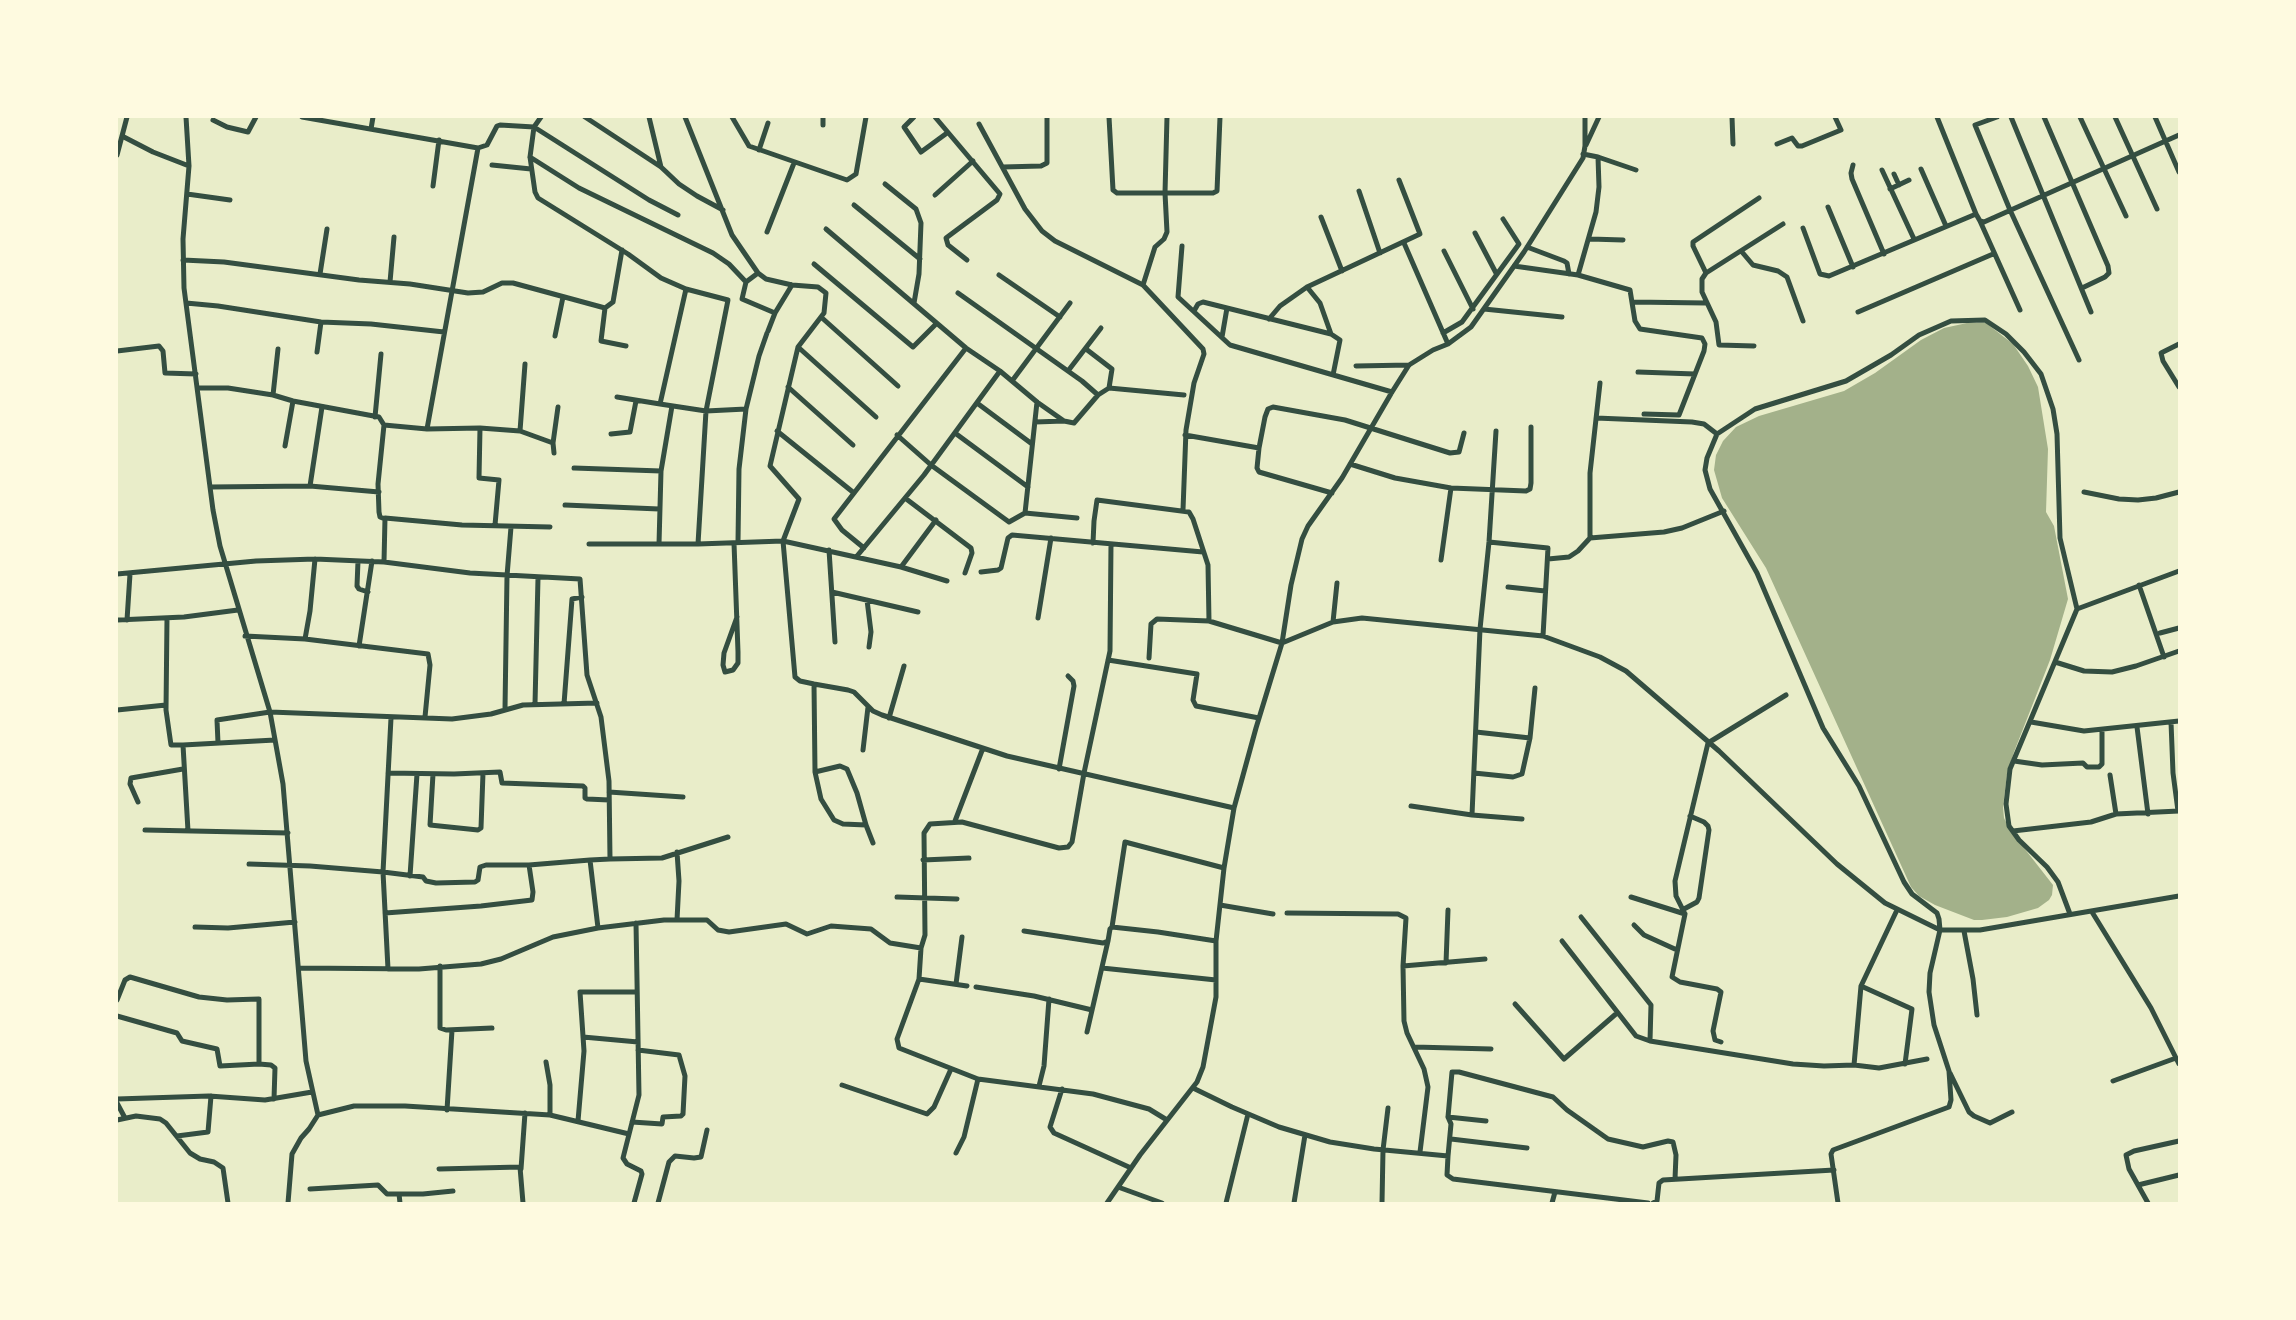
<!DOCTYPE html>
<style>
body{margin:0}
#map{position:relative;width:2296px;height:1320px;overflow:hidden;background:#e9edc9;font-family:Mulish,sans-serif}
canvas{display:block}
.frame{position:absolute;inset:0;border:118px solid #fefae0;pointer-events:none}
</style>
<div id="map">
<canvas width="2296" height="1320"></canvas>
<div class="frame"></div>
</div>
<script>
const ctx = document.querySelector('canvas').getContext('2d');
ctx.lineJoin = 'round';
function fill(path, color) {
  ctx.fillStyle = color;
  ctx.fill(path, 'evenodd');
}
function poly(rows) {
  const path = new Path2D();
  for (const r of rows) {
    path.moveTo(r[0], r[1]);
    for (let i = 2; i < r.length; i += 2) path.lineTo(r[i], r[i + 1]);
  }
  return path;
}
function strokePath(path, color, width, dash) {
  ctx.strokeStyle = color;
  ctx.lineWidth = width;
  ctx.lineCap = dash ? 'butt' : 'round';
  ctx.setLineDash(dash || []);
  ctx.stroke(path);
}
const water = poly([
 [1967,323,1986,323,2013,344,2028,366,2038,387,2048,449,2046,512,2054,526,2068,599,2050,660,2014,752,2007,774,2003,807,2004,818,2010,830,2053,885,2052,895,2049,900,2038,908,2007,917,1982,920,1974,920,1935,905,1919,896,1911,887,1766,568,1722,498,1714,470,1716,455,1723,441,1736,427,1759,416,1844,391,1875,373,1921,340,1944,328]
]);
const minor = poly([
 [186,117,189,166,183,239,184,288,213,510,220,546,270,712,283,784,306,1061,318,1115,309,1129,301,1138,292,1154,288,1203],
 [302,117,478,148,487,145,497,126,500,125,534,127,649,200,678,215],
 [541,117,534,127,530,157,535,192,538,198,628,254,661,278,686,289,660,404,617,397],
 [585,117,661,167,679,184,697,196,723,210],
 [649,117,661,167],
 [685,117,732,235,758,273,766,279,792,285,818,287,826,293,824,313,798,347,770,466,799,499,783,541,795,677,800,681,814,684,848,690,854,692,873,711,882,715,1007,756,1234,808],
 [732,117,749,146,847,180,856,174,866,117],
 [823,117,823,125],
 [914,117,904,127,921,152,947,133],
 [935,117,1000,194,997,200,946,238,948,245,967,260],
 [1109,117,1113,190,1117,193,1213,193,1217,191,1220,117],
 [1732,117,1733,144],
 [1937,117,1976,214],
 [1997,117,1975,125,2010,210,2079,360],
 [2011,117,2091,312],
 [2044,117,2108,266,2109,273,2105,277,2082,288],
 [2080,117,2126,216],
 [2115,117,2157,209],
 [2155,117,2179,172],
 [213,120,227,127,248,132,256,117],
 [979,124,1025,209,1042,231,1055,241,1143,285,1203,349,1204,354,1194,383,1186,430,1183,510],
 [371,129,373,117],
 [122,136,153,152,189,166],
 [1777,144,1792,138,1798,146,1802,146,1841,130,1835,117],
 [1586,145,1599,117],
 [759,150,768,123],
 [1583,154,1598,157,1636,170],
 [117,155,127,117],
 [530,157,579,188,713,253,729,264,746,282,758,273],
 [492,165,531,169],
 [1853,165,1851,173,1852,179,1884,254],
 [1003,167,1041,166,1047,163,1047,117],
 [1921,169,1946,226],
 [1882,170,1914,239],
 [1894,174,1899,185],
 [885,184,916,209,921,223,919,274,914,303],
 [433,186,439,140],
 [1890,189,1909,180],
 [1359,191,1380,253],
 [187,194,230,200],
 [935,195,973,161],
 [854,205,920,259],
 [1828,207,1853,267],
 [1321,217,1342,271],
 [1980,221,2020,310],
 [1803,228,1820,274,1829,276,1976,214,1980,221,1984,222,2179,135],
 [826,229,966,348,1000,371,1037,402,1064,421],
 [767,232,794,163],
 [1475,233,1496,273],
 [1590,239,1623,240],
 [1404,243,1448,344],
 [1182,246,1178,297,1230,345,1392,392],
 [1527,247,1564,261,1567,263,1569,274],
 [1444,251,1473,309],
 [1742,252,1753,265,1778,271,1787,277,1803,321],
 [183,260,224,262,359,280,410,284,468,293,483,292,502,283,513,283,605,308,613,302,622,250],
 [814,264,913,347,936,324],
 [1514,266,1578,275,1630,290,1635,321,1640,329,1702,338,1705,344,1704,351,1679,415,1644,414],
 [1706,273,1693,246,1693,242,1759,198],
 [320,274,327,229],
 [999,275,1060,317],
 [1578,275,1596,212,1599,187,1598,157],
 [390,282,394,237],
 [746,282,742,299,775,313],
 [1143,285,1155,247,1164,239,1167,232,1165,193,1167,117],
 [1307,287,1320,303,1331,334],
 [686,289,728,300,706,411,698,544],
 [958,293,1082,381,1098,395],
 [1632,302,1706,303],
 [186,303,218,306,321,322,371,324,444,332],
 [605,308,601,341,626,346],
 [1484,309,1562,317],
 [1194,311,1198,304,1203,302,1331,334,1340,340,1333,375],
 [1858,312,1993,254],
 [821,317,898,386],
 [1269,319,1280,306,1307,287,1420,234,1399,180],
 [768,331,775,313,792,285],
 [1443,333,1462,322,1519,244,1503,219],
 [555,336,563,297],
 [1222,337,1227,308],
 [2179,344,2161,353,2163,361,2179,387],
 [1754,346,1719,345,1716,322,1702,292,1702,279,1706,273,1783,224],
 [798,347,876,417],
 [117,351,159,346,163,351,165,373,196,374],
 [317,352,321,322],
 [1356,366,1409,365],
 [1068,371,1101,328],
 [1638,372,1695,374],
 [1012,381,1070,303],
 [788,387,853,445],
 [198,388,228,388,273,395,293,401,379,417,384,425,427,429,480,428,520,431,553,443,554,453],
 [1109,388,1184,395],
 [273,395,278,349],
 [977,403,1032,444],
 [660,404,706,411,746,409],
 [375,417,381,354],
 [1596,418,1692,422,1704,424,1717,434,1755,409,1846,381,1891,355,1919,335,1951,321,1985,320,2006,334,2024,352,2041,374,2053,409,2057,434,2060,538,2077,609,2010,769,2006,804,2009,826,2019,840,2047,867,2058,882,2070,914],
 [1035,422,1064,421,1074,423,1098,395,1109,388,1112,369,1086,349],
 [384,425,378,484,379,512,380,517,385,519],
 [480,428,479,478,499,480,495,525],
 [427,429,478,148],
 [520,431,525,364],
 [777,431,854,493],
 [955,433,1028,487],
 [611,434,630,432,636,401],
 [1717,434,1707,458,1705,470,1710,489,1757,573,1823,728,1859,786,1904,882,1912,894,1937,913,1939,919,1940,930,1930,973,1929,992,1934,1025,1949,1071,1951,1100,1949,1107,1833,1150,1831,1154,1838,1203],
 [897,435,931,465,1009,522,1025,513],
 [1185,435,1259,448,1257,468,1259,472,1332,493],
 [553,443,558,407],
 [285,446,293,401],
 [1259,448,1265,417,1268,409,1273,407,1345,420,1450,453,1459,452,1464,433],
 [1350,464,1395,478,1451,488,1526,491,1530,489,1531,483,1531,427],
 [574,468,661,471],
 [310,486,322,407],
 [210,487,310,486,379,492],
 [2084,492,2119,499,2138,500,2156,498,2179,492],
 [905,498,971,548,972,553,965,573],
 [565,505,659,509],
 [1025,513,1037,402],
 [1025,513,1077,518],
 [1590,538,1590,473,1600,383],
 [738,542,739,469,746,409,759,356,767,333],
 [1489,542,1548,548,1543,636],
 [734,543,738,652,738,663,733,670,725,672,723,665,724,653,737,617],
 [1093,543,1094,521,1097,500,1189,512,1193,519,1208,565,1209,621],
 [589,544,698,544,783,541,901,567,947,581],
 [659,544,661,471,672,406],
 [864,548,842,530,834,519,966,348],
 [829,550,835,642],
 [857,556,924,475,1000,371],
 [1548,559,1569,557,1578,551,1590,538,1664,532,1682,528,1724,511],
 [1441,560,1451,488],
 [358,561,357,586,359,589,368,592],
 [384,562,385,518,462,525,550,527],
 [901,567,936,520],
 [981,572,998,570,1001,568,1008,538,1012,535,1203,552],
 [117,574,256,561,315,559,384,562,470,573,580,579,587,675,601,717,609,781,610,859,590,860,598,928],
 [2139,585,2164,657],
 [1508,587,1545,591],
 [832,592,918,612],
 [867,600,871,632,869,647],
 [2077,609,2179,571],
 [167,618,166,710,171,745,183,745,188,831],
 [1038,618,1051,538],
 [117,620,184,617,238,610],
 [127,620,130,574],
 [1333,622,1337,583],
 [2160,633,2179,628],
 [245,636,305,639,428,654,430,665,425,717],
 [305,639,310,611,315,559],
 [1282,643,1333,622,1362,618,1543,636,1600,657,1626,671,1719,751,1837,864,1885,903,1940,930,1980,930,2179,896],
 [359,646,372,561],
 [1149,658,1151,624,1157,619,1209,621,1282,643],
 [1108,660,1197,674,1193,700,1196,706,1259,718],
 [2055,662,2084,671,2112,672,2136,666,2179,651],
 [814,684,815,772,821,799,834,820,843,824,866,825,873,843],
 [535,704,538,578],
 [564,704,572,599,582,597],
 [505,709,507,576,511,527],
 [117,710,166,705],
 [889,718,904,666],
 [2031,722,2084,731,2179,721],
 [2171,722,2173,773,2178,811],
 [2137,727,2148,814],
 [1476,732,1530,738],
 [218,743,217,720,270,712,452,719,491,714,523,705,597,703],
 [183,745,275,740],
 [863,750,868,707],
 [2014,761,2042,765,2083,763,2087,767,2099,767,2102,764,2102,730],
 [1059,769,1074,686,1073,681,1068,676],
 [815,772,840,766,847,769,857,793,866,825],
 [388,773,454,774,500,772,502,783,583,786,585,788,585,798,587,799,609,800],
 [1474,773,1513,777,1522,774,1530,738,1535,688],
 [433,774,430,825,478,830,481,828,483,773],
 [2110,775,2116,814],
 [609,792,683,797],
 [138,802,130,784,131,778,183,769],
 [1411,806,1472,815,1522,819],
 [1472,815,1480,629,1489,542,1496,431],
 [955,821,983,748],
 [145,830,288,833],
 [2013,831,2091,822,2116,814,2179,811],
 [610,859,662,858,728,837],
 [923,860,969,858],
 [249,864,310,866,383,872,423,877,426,881,436,883,475,882,478,880,480,867,486,865,529,865,590,860],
 [410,876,417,774],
 [897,897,957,899],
 [1631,897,1685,914],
 [1220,905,1273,914],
 [1684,909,1697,902,1699,898,1709,830,1708,826,1704,822,1690,816],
 [2092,912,2151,1008,2179,1064],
 [385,913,481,906,532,900,533,892,529,865],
 [1287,913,1398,914,1406,918,1403,966,1404,1021,1407,1033,1424,1069,1428,1087,1420,1152],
 [1581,917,1651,1005,1650,1041,1793,1064,1824,1066,1854,1065,1879,1068,1927,1059],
 [677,920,679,881,677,852],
 [1634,925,1644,935,1677,950],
 [195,927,228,928,295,922],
 [1112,927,1125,842,1224,868],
 [1024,931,1103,943,1108,941,1110,929,1112,927,1158,932,1216,941],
 [1964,931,1973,979,1977,1015],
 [1562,941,1636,1036,1650,1041],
 [921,948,925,935,924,833,930,824,962,822,1059,848,1068,847,1072,842,1084,773,1110,651,1111,544],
 [1446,963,1448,910],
 [440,966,440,1028,446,1030,492,1028],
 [1403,966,1485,959],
 [299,968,419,969,481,964,501,959,553,937,598,928,664,920,707,920,718,930,729,932,786,924,807,934,831,926,871,929,890,943,921,948,919,979,897,1039,899,1048,978,1079,1093,1094,1149,1109,1167,1120],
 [1102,968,1216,980],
 [388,969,383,872,391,718],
 [919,979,967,986],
 [956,984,962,937],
 [1861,986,1912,1009,1905,1064],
 [976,987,1034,996,1092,1010],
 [117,1000,125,980,130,977,199,997,227,1000,259,999,259,1064,271,1065,275,1068,274,1099],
 [1515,1004,1564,1059,1617,1013],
 [117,1016,177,1033,182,1041,217,1049,220,1066,259,1064],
 [1087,1032,1108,941],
 [583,1037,638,1042],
 [1721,1042,1715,1040,1713,1031,1721,992,1717,989,1680,982,1672,977,1685,914,1676,896,1675,881,1708,743,1786,695],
 [1414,1047,1491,1049],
 [546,1062,550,1085,550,1115],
 [1854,1065,1861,986,1897,910],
 [1950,1073,1969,1112,1974,1116,1990,1123,2012,1112],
 [2113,1081,2176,1058],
 [842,1085,927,1114,934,1107,951,1069],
 [1039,1086,1044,1066,1049,999],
 [1193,1088,1232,1107,1279,1127,1330,1142,1374,1149,1448,1156,1447,1175,1453,1179,1648,1203],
 [1062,1089,1050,1127,1054,1133,1131,1168],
 [117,1099,209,1096,265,1100,312,1092],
 [117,1103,125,1118],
 [447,1110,452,1030],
 [318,1115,354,1106,405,1106,550,1115,629,1134],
 [1448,1117,1452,1072,1459,1072,1553,1097,1567,1110,1608,1139,1643,1147,1668,1141,1673,1142,1676,1155,1675,1179],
 [117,1120,136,1116,160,1119,166,1123,190,1153,200,1159,214,1162,223,1168,228,1203],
 [578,1121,584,1051,580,992,637,992],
 [632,1122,662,1124,663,1117,681,1116,683,1114,685,1076,679,1055,638,1050],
 [177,1136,208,1132,211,1096],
 [1451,1139,1527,1148],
 [956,1153,964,1137,978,1079],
 [1448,1156,1451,1124,1448,1117,1486,1121],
 [439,1169,520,1167,523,1203],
 [521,1169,525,1113],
 [2138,1185,2179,1175],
 [1118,1187,1162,1203],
 [310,1189,378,1185,387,1194,423,1194,453,1191],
 [399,1194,400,1203],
 [634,1203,642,1174,641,1171,627,1164,623,1158,639,1095,636,923],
 [658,1203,669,1162,675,1156,694,1158,701,1157,707,1130],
 [1107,1203,1140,1155,1197,1082,1203,1067,1216,997,1216,941,1224,868,1234,808,1256,728,1282,643,1291,585,1302,539,1308,526,1342,478,1392,392,1409,365,1433,350,1448,344,1471,327,1524,252,1583,158,1585,146,1585,117],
 [1226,1203,1248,1114],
 [1294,1203,1305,1135],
 [1382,1203,1383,1150,1388,1108],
 [1552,1203,1555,1192],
 [1653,1203,1657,1201,1659,1183,1663,1180,1834,1170],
 [2148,1203,2129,1169,2126,1155,2134,1151,2179,1141]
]);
fill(water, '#a3b18a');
strokePath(minor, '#344e41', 5);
</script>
